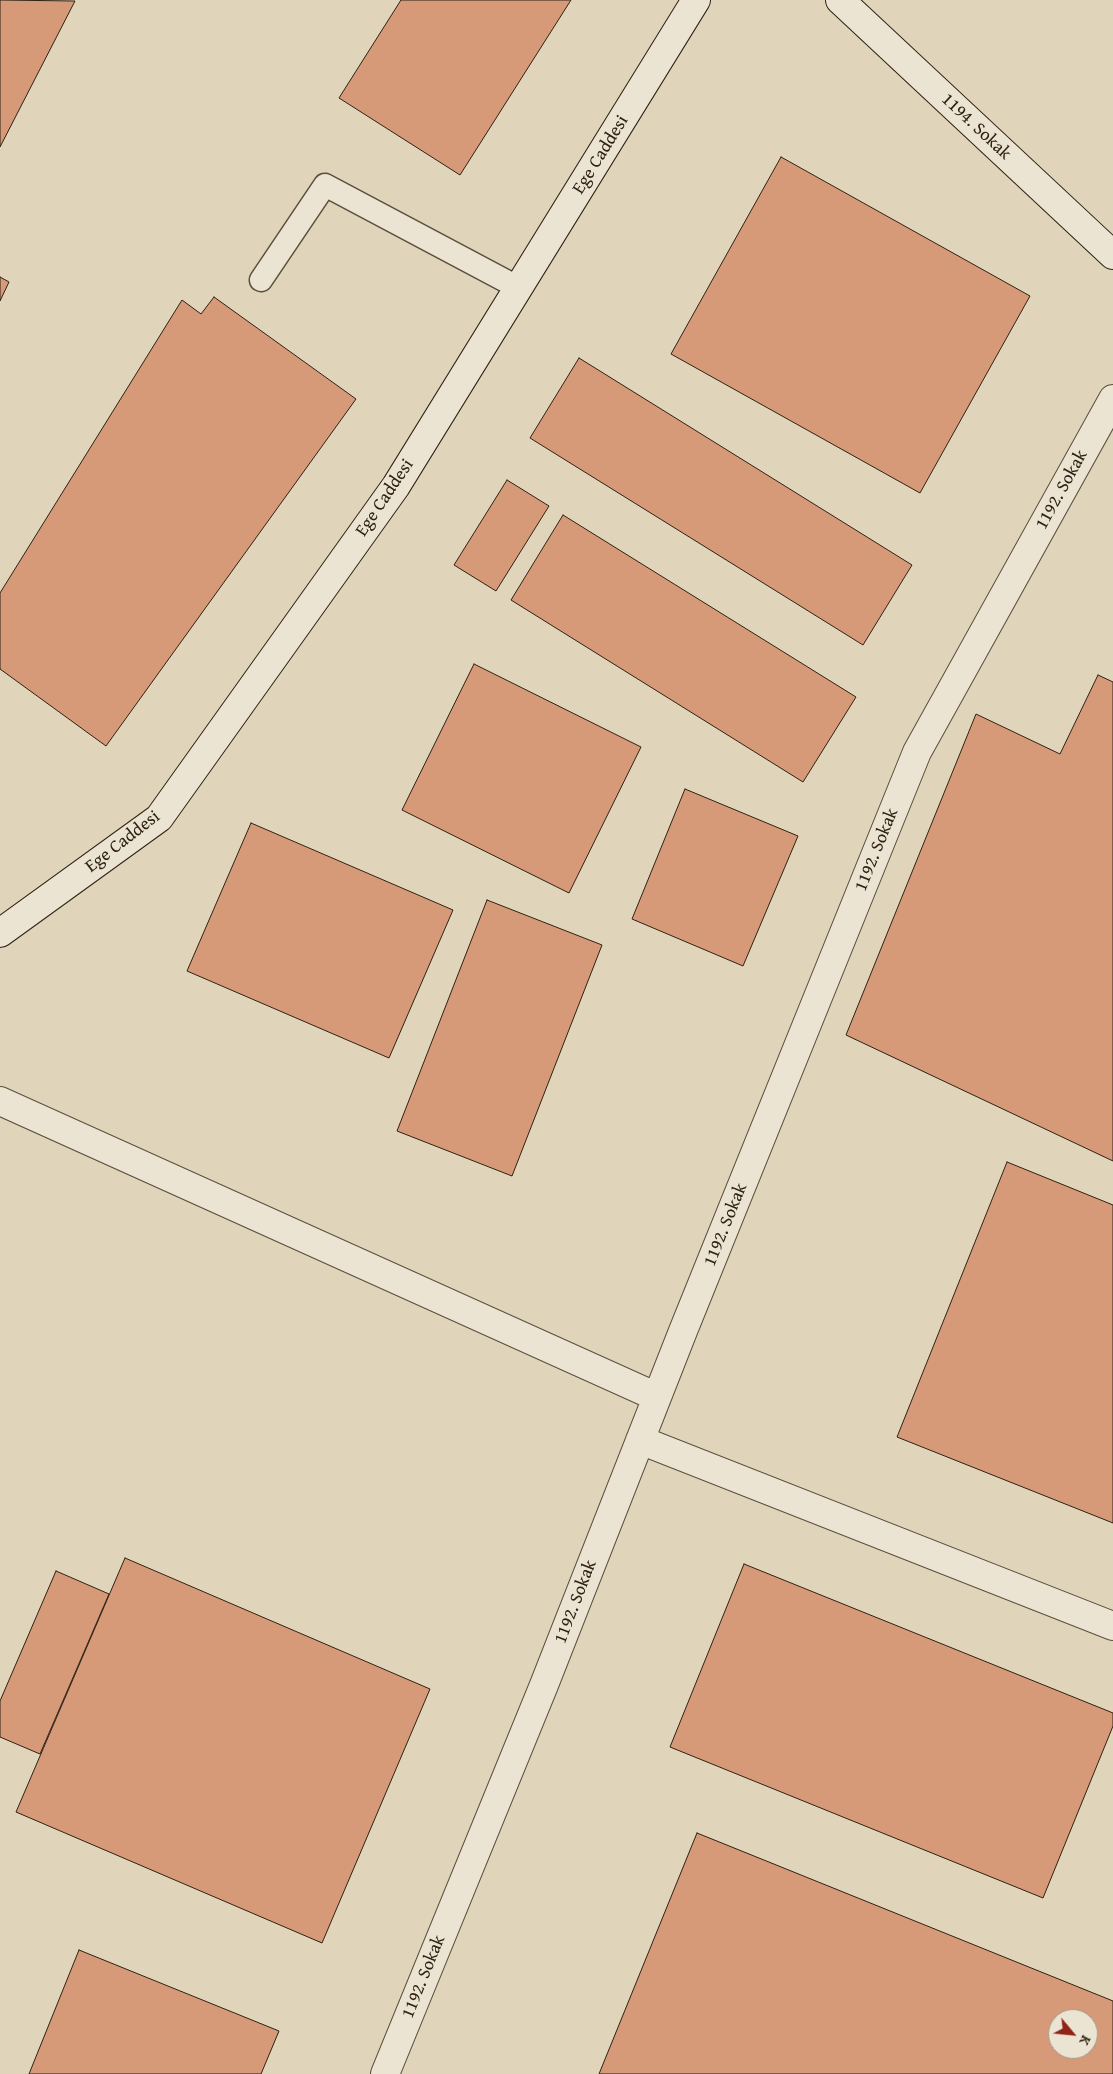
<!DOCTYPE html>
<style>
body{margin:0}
#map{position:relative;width:1113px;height:2074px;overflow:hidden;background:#e0d5ba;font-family:"Gentium Book Plus",serif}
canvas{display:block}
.north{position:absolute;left:1048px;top:2009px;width:50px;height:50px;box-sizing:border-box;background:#ebe4d2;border:1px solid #a09686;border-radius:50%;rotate:118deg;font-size:14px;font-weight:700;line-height:20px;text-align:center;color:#2f2113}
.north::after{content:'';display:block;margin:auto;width:18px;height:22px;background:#8f2418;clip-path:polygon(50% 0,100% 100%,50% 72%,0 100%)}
</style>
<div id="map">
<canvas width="1113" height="2074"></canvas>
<div class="north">K</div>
</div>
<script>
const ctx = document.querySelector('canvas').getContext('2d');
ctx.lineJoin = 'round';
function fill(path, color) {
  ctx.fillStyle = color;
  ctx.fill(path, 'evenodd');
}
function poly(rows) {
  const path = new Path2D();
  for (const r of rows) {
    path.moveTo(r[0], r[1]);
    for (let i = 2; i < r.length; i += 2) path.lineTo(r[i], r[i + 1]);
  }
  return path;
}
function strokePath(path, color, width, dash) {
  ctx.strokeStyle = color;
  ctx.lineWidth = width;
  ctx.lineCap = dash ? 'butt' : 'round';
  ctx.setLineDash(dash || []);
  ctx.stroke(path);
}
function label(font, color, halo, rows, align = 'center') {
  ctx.font = font + ' "Gentium Book Plus",serif';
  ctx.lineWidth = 4.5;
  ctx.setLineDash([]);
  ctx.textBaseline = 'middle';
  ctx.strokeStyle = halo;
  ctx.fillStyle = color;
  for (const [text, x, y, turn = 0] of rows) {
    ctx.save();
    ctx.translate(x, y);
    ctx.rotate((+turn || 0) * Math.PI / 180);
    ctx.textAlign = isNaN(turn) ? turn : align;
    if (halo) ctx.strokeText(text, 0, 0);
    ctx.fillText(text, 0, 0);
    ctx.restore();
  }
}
const building = poly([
 [0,0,75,1,0,147,0,0],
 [401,0,571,0,460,175,339,98,401,0],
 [781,157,1030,296,920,493,671,354,781,157],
 [0,277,9,282,0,301,0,277],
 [214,297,356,399,106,746,0,669,0,593,182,300,201,314,214,297],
 [579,358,912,565,863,645,530,438,579,358],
 [507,480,549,506,496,591,454,565,507,480],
 [563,515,856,697,803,782,511,600,563,515],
 [474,664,641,747,569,893,402,810,474,664],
 [1098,675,1113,682,1113,1161,846,1035,976,714,1060,754,1098,675],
 [685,789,798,836,743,966,632,919,685,789],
 [251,823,453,910,389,1058,187,971,251,823],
 [487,900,602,945,512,1176,397,1131,487,900],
 [1007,1162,1113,1205,1113,1523,897,1437,1007,1162],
 [125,1558,430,1689,322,1943,16,1812,125,1558],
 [744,1564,1113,1713,1113,1726,1043,1898,670,1747,744,1564],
 [56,1571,109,1594,40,1754,0,1737,0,1701,56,1571],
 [697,1833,1113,2001,1113,2074,599,2074,697,1833],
 [1058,2019,1088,2019,1088,2049,1058,2049,1058,2019],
 [79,1950,279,2031,261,2074,29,2074,79,1950]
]);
const lane = poly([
 [261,280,325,185,519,288]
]);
const street = poly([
 [0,1101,657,1397],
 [640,1440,1113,1626],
 [385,2074,544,1685,683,1331,917,752,1113,399]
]);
const secondary = poly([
 [840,0,1113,255],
 [0,933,159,818,396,486,696,0]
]);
const streetNames = [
 ["1194. Sokak",976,127,43],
 ["Ege Caddesi",601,155,-58],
 ["1192. Sokak",1062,490,-61],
 ["Ege Caddesi",385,498,-56],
 ["Ege Caddesi",123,842,-38],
 ["1192. Sokak",877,850,-68],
 ["1192. Sokak",726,1225,-68],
 ["1192. Sokak",576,1602,-69],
 ["1192. Sokak",424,1977,-68]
];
fill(building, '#d69a79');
strokePath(building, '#2f2113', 1);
strokePath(lane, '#5b4e3d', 25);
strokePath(street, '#5b4e3d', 30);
strokePath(secondary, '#2f2113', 30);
strokePath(lane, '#ebe4d2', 22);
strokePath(street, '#ebe4d2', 28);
strokePath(secondary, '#ebe4d2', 28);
label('18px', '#2f2113', '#ebe4d2', streetNames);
</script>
